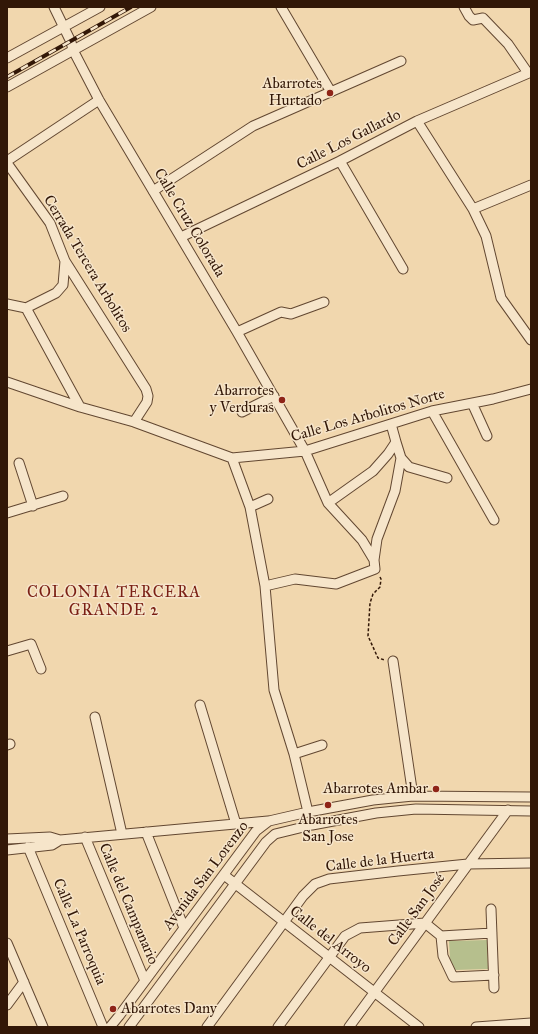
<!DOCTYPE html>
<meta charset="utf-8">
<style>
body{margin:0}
#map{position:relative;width:538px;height:1034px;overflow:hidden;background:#f1d7ae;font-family:"IM FELL Great Primer",serif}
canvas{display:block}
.frame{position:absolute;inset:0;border:8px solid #321707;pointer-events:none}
</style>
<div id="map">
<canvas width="538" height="1034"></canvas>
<div class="frame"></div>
</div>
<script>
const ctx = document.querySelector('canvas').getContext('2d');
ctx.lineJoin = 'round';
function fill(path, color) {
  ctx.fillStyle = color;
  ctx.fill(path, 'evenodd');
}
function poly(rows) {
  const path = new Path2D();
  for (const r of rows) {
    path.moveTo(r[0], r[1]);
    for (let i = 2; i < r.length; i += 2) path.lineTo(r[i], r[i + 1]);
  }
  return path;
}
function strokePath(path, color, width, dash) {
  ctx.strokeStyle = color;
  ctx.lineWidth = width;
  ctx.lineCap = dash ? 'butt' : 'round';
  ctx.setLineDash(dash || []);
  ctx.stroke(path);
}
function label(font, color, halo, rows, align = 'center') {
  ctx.font = font + ' "IM FELL Great Primer",serif';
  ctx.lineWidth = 3;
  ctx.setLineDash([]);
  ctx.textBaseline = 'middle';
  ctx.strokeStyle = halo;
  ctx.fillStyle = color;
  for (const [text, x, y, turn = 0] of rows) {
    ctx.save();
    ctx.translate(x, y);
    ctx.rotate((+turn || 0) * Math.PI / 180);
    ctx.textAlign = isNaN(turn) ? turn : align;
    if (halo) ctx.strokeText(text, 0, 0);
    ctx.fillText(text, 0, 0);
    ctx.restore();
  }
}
const green = poly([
 [487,940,488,969,455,970,450,960,449,941]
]);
const path = poly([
 [380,577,381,579,380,587,373,594,370,603,368,636,378,658,385,660]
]);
const minor = poly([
 [54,7,71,42,73,50,99,100,237,332,305,451,328,503,362,540,374,560,375,569,336,584,295,579,265,586],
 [281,7,331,92],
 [464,7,469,16,473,20,483,18,508,44,528,73],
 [7,58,100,7],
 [7,87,151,7],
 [417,121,473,209,486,236,501,298,531,340],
 [7,161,99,100],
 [340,161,403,269],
 [7,163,50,223,65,261,146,389,148,396,147,402,134,422],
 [153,191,253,126,401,61],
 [473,209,531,185],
 [181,237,340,161,417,121,531,72],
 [7,304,26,308,56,293,63,285,65,261],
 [26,308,80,407],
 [237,332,281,312,291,314,324,302],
 [7,382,80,407,134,422,232,458,305,451,432,411,493,399,531,389],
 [472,403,487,436],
 [432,411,494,520],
 [242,412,274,396],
 [232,458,250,507,265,586,274,690,294,754,308,812],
 [401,458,409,467,447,478],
 [19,463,33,506],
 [328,503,373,471,388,454,396,442,391,424],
 [250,507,268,499],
 [7,513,63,496],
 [374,560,377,539,395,491,401,458,396,442],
 [7,651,31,644,41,669],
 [393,661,413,796],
 [200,705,236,824],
 [95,717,122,834],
 [7,745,10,744],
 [294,754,322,745],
 [146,832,184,928],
 [85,837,145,981],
 [7,839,50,837,60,840,268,821],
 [28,847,103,1027],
 [7,850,52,845,60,840],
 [224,875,419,1027],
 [491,909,494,988],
 [441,936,492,933],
 [7,943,43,1027],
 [7,1005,24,982],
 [110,1027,119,1016,256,831,269,821,308,812,373,800,413,796,531,797],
 [129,1027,266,842,275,834,312,825,376,813,416,809,531,811],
 [207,1027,303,896,315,884,329,879,398,871,468,864,531,863],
 [278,1027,345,936,360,928,425,923,441,936,443,956,453,977,494,975],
 [349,1027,508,810],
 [476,1027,531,1023]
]);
const rail = poly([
 [7,77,131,7]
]);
const markers = [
 [330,93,4,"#8f2418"],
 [282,400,4,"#8f2418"],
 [436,789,4,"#8f2418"],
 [328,805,4,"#8f2418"],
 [113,1009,4,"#8f2418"]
];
const poiNames = [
 ["Abarrotes",322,84],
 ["Hurtado",322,101],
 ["Abarrotes",274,391],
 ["y Verduras",274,408],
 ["Abarrotes Ambar",428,789],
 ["Abarrotes",328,820,"center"],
 ["San Jose",328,837,"center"],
 ["Abarrotes Dany",121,1009,"left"]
];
const streetNames = [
 ["Calle Los Gallardo",349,140,-27],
 ["Calle Cruz Colorada",189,223,59],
 ["Cerrada Tercera Arbolitos",87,264,59],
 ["Calle Los Arbolitos Norte",368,416,-16],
 ["Calle de la Huerta",380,861,-7],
 ["Avenida San Lorenzo",206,876,-53],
 ["Calle del Campanario",128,904,67],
 ["Calle San José",417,910,-54],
 ["Calle La Parroquia",79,932,67],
 ["Calle del Arroyo",330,940,38]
];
const neighbourhoodNames = [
 ["COLONIA TERCERA",114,593],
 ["GRANDE 2",114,611]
];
fill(green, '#b6bf8d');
strokePath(minor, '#624731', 11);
strokePath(path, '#321707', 1.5, [3, 2]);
strokePath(minor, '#f6e5ca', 9);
strokePath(rail, '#321707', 4);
strokePath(rail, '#f6e5ca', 2.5, [8]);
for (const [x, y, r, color] of markers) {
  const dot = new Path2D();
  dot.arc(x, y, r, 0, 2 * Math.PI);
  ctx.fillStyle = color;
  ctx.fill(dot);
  strokePath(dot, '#f6e5ca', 1.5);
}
label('15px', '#321707', '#f6e5ca', poiNames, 'right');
label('15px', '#321707', '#f6e5ca', streetNames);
ctx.letterSpacing = '1px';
label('16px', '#7a1f14', '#f6e5ca', neighbourhoodNames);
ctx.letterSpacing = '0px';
</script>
